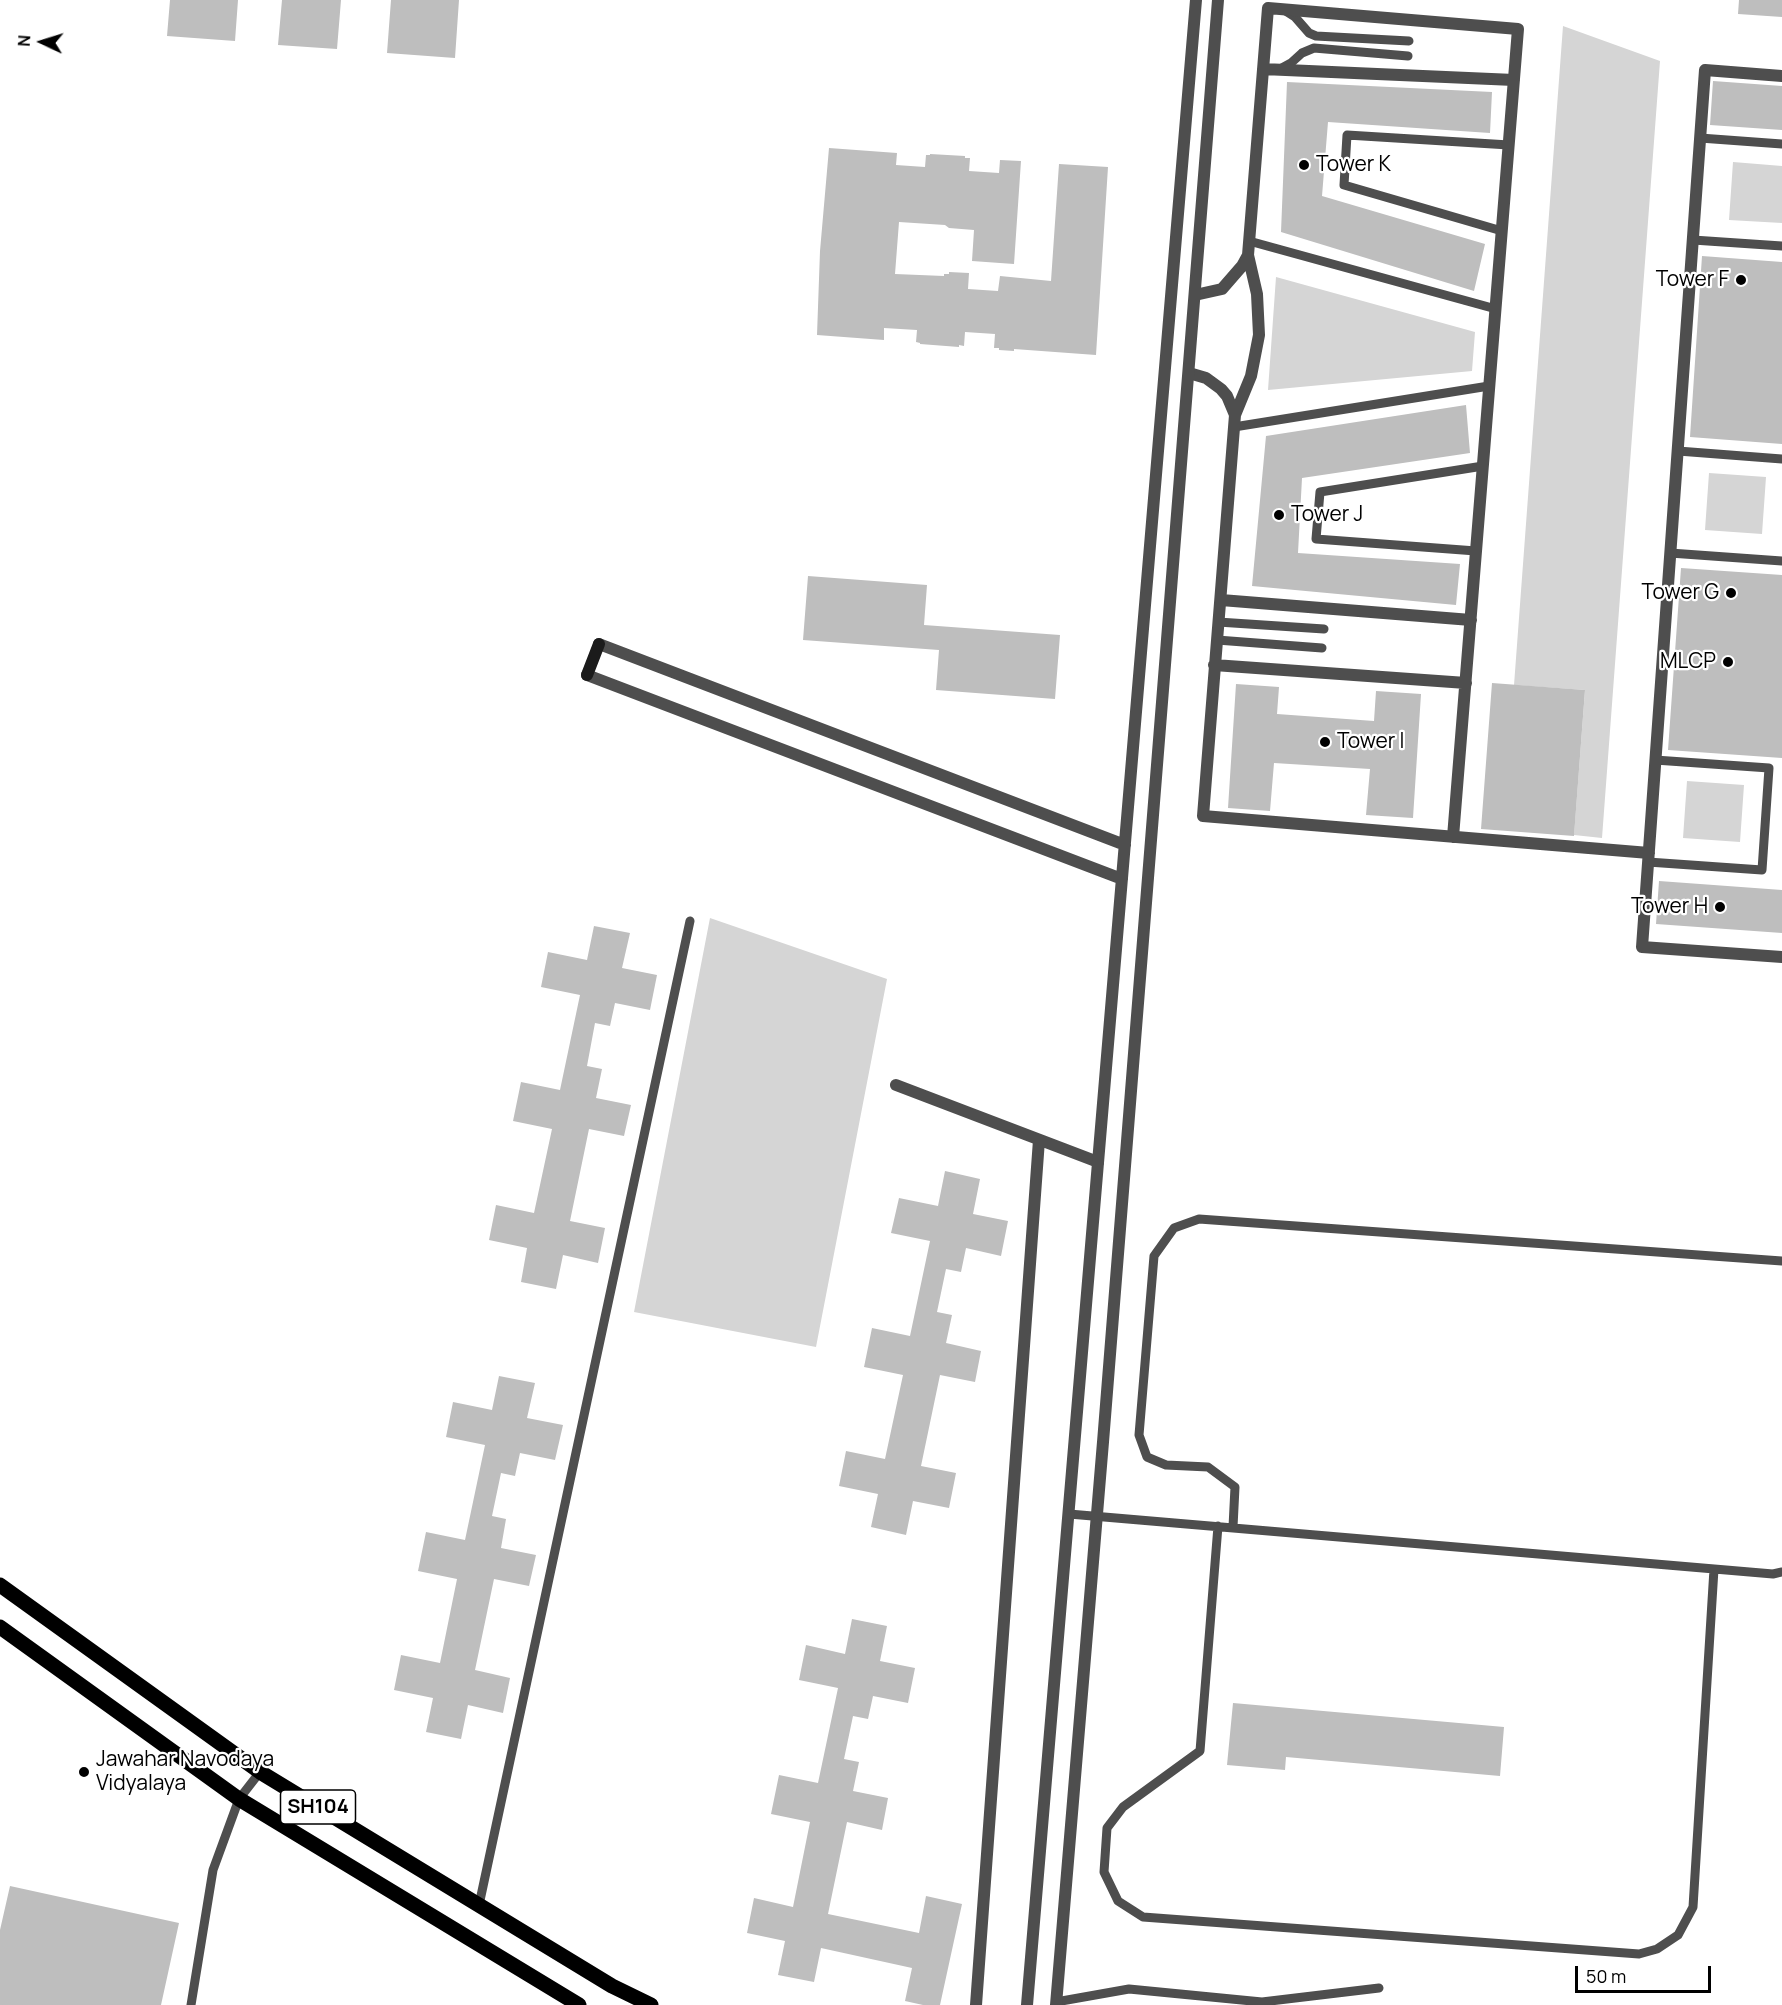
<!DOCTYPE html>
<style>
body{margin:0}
#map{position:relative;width:1782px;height:2005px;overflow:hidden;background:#fff;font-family:Manrope,sans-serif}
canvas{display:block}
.north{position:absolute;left:12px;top:12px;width:60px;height:60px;-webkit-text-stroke:4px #fff;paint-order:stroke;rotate:274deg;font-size:16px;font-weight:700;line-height:24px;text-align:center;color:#000}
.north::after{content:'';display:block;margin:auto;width:21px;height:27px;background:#000;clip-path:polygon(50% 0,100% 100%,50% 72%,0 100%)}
.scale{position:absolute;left:1575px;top:1966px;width:136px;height:27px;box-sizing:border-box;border:3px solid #000;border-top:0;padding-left:8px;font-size:18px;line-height:21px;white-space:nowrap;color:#000;-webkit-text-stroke:4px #fff;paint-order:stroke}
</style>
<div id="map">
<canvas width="1782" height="2005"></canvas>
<div class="north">N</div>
<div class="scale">50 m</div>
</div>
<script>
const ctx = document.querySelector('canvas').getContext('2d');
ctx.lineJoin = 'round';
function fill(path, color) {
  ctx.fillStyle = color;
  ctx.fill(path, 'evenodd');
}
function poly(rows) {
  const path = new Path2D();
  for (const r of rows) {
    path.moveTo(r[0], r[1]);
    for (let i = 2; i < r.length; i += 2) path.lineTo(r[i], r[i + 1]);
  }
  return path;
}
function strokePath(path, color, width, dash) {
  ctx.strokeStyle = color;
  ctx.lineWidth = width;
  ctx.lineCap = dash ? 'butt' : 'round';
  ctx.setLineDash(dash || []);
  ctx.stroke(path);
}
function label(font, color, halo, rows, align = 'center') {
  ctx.font = font + ' Manrope,sans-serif';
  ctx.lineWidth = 4.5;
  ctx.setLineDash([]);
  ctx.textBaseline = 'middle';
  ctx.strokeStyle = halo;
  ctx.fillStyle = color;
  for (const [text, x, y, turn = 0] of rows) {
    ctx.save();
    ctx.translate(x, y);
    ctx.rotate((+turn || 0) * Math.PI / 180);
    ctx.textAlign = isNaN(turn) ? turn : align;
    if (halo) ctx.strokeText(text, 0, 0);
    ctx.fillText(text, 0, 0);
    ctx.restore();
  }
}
const green = poly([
 [1563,26,1660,61,1602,838,1574,835,1585,690,1514,685],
 [1733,162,1782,166,1782,223,1729,220],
 [1276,277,1475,332,1472,371,1268,390],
 [1709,473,1766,477,1762,534,1705,530],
 [1687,781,1744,785,1740,842,1683,838],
 [710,918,887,979,816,1347,634,1312]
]);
const building = poly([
 [170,0,238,0,235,41,167,36],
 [282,0,341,0,337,49,278,45],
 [391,0,459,0,455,58,387,53],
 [1739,0,1782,0,1782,17,1738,14],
 [1713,81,1782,86,1782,130,1710,125],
 [1287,82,1492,92,1490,133,1328,122,1322,196,1485,244,1474,291,1281,232],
 [829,148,897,153,896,165,925,167,926,155,930,155,930,154,965,156,965,158,970,158,969,171,999,173,1000,160,1021,161,1014,264,972,261,974,230,949,228,945,225,899,222,895,274,944,276,944,274,949,274,949,272,969,273,968,289,998,291,1000,276,1051,281,1059,164,1108,167,1096,355,1014,349,1014,351,999,350,999,348,994,348,995,334,965,332,964,346,959,345,959,347,920,344,920,343,916,342,917,330,884,328,884,340,817,335,820,251],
 [1702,256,1782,262,1782,444,1690,437],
 [1466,405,1470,453,1302,478,1298,553,1460,564,1456,605,1252,586,1266,436],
 [1681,568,1782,575,1782,758,1668,750],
 [808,576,927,585,924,625,1060,635,1055,699,936,690,939,650,803,640],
 [1492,683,1585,690,1574,836,1481,829],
 [1236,684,1279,687,1277,714,1374,721,1376,691,1421,694,1413,818,1366,815,1370,769,1274,763,1270,811,1228,808],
 [1659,881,1782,890,1782,933,1656,924],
 [594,926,630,933,622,968,657,975,650,1010,615,1003,610,1026,595,1023,587,1066,602,1069,596,1098,631,1105,624,1136,589,1129,570,1221,605,1228,598,1263,563,1255,556,1289,521,1282,527,1248,489,1240,496,1205,534,1213,552,1129,513,1121,521,1082,560,1090,580,995,541,987,548,952,587,960],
 [945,1171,980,1179,973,1214,1008,1221,1001,1256,966,1248,961,1272,946,1269,937,1312,952,1315,946,1343,981,1351,975,1382,940,1375,921,1466,956,1473,949,1508,913,1501,906,1535,871,1527,878,1494,839,1486,846,1451,885,1459,903,1375,864,1367,872,1328,910,1336,930,1241,891,1233,899,1198,938,1206],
 [499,1376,535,1383,527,1418,563,1425,555,1460,520,1453,515,1476,501,1473,492,1516,506,1519,501,1548,536,1555,529,1586,494,1579,475,1670,510,1678,503,1713,468,1705,461,1739,426,1732,433,1698,394,1690,401,1655,440,1663,457,1579,418,1571,426,1532,465,1540,485,1445,446,1437,453,1402,492,1410],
 [852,1619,887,1626,880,1661,915,1668,908,1703,873,1696,868,1719,853,1716,844,1759,859,1762,853,1791,888,1798,882,1830,847,1822,828,1914,919,1933,926,1896,962,1904,940,2005,923,2005,905,2001,912,1968,821,1948,814,1982,778,1975,785,1941,747,1933,754,1898,793,1907,810,1822,771,1814,779,1775,818,1783,838,1688,799,1680,806,1645,845,1654],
 [1233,1703,1504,1727,1500,1776,1286,1757,1285,1770,1227,1765],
 [10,1886,179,1923,161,2005,0,2005,0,1930]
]);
const service = poly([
 [1284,10,1295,17,1309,33,1316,36,1409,41],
 [1280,69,1291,63,1302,53,1314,48,1408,56],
 [1700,138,1782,144],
 [1502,231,1344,185,1347,135,1509,145],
 [1693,240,1782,246],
 [1249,241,1496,309],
 [1234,427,1489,386],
 [1678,451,1782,459],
 [1476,551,1316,539,1320,492,1483,466],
 [1670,553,1782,561],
 [1218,622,1324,629],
 [1217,640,1322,648],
 [1648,862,1762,870,1769,768,1655,760],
 [1069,1514,1773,1574,1782,1572],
 [1218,1526,1200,1751,1123,1807,1107,1828,1104,1872,1118,1901,1143,1917,1639,1954,1657,1949,1678,1935,1693,1907,1714,1569],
 [1233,1527,1235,1487,1208,1467,1166,1465,1147,1457,1139,1435,1154,1256,1174,1228,1199,1219,1782,1261],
 [479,1905,690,921],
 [1056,2002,1129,1989,1262,2002,1379,1988],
 [191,2005,213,1870,239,1799,260,1772]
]);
const minor = poly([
 [1263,69,1514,80],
 [1782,76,1705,70,1642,947,1782,957],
 [1195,295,1222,289,1242,266,1248,255],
 [1189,373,1206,378,1221,389,1227,396,1235,415],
 [1221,600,1471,620],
 [1214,665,1466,683],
 [1453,837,1518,29,1268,8,1248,255,1257,294,1259,335,1251,376,1235,415,1203,816,1649,853],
 [896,1085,1098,1162],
 [976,2005,1039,1140]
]);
const tertiary = poly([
 [599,644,1125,845],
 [587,675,1122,879],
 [1027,2005,1196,0],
 [1056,2005,1103,1442,1218,0]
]);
const secondary = poly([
 [587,675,599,644]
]);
const primary = poly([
 [0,1585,260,1772,612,1986,651,2005],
 [0,1627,239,1799,579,2005]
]);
const markers = [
 [1304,165,6,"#000"],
 [1741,280,6,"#000"],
 [1279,515,6,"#000"],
 [1731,593,6,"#000"],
 [1728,662,6,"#000"],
 [1325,742,6,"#000"],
 [1720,907,6,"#000"],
 [84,1772,6,"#000"]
];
const shields = [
 [318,1807,75]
];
const shieldNames = [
 ["SH104",318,1807]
];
const poiNames = [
 ["Tower K",1316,165],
 ["Tower F",1729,280,"right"],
 ["Tower J",1291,515],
 ["Tower G",1719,593,"right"],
 ["MLCP",1716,662,"right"],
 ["Tower I",1337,742],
 ["Tower H",1708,907,"right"],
 ["Jawahar Navodaya",96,1760],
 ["Vidyalaya",96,1784]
];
fill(green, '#d5d5d5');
fill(building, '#bebebe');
strokePath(service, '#4e4e4e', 9);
strokePath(minor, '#4e4e4e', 12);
strokePath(tertiary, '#4e4e4e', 12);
strokePath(secondary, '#1b1b1b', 12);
strokePath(primary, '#000', 15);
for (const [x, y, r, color] of markers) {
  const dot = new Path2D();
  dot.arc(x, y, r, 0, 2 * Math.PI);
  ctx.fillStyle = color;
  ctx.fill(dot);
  strokePath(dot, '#fff', 2);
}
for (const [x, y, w] of shields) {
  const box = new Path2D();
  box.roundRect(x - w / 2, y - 17, w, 34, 4.5);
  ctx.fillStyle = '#fff';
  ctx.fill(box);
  strokePath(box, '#000', 1.5);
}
label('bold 20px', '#000', null, shieldNames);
label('21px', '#000', '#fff', poiNames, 'left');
</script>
